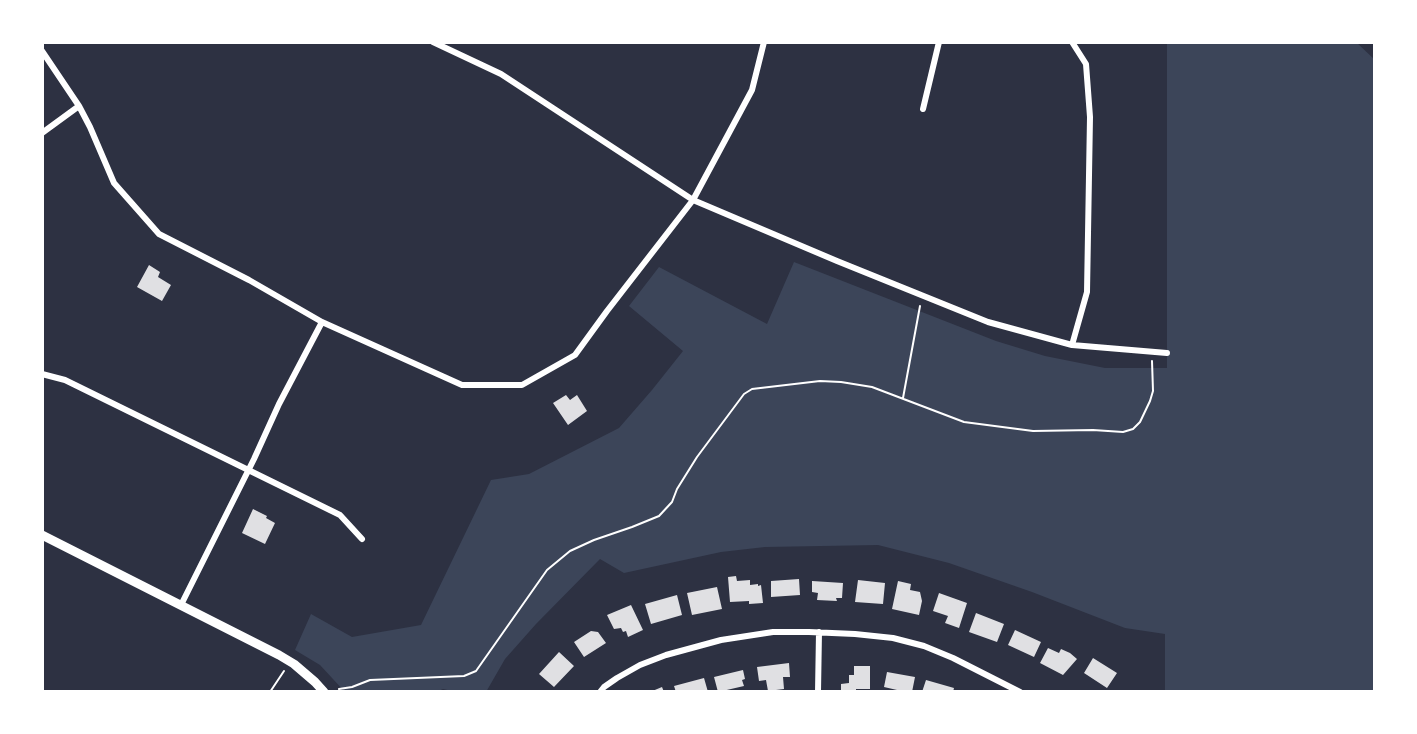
<!DOCTYPE html>
<style>
body{margin:0}
#map{position:relative;width:1417px;height:734px;overflow:hidden;background:#2d3142;font-family:"Source Serif 4",serif}
canvas{display:block}
.frame{position:absolute;inset:0;border:44px solid #fff;pointer-events:none}
</style>
<div id="map">
<canvas width="1417" height="734"></canvas>
<div class="frame"></div>
</div>
<script>
const ctx = document.querySelector('canvas').getContext('2d');
ctx.lineJoin = 'round';
function fill(path, color) {
  ctx.fillStyle = color;
  ctx.fill(path, 'evenodd');
}
function poly(rows) {
  const path = new Path2D();
  for (const r of rows) {
    path.moveTo(r[0], r[1]);
    for (let i = 2; i < r.length; i += 2) path.lineTo(r[i], r[i + 1]);
  }
  return path;
}
function strokePath(path, color, width, dash) {
  ctx.strokeStyle = color;
  ctx.lineWidth = width;
  ctx.lineCap = dash ? 'butt' : 'round';
  ctx.setLineDash(dash || []);
  ctx.stroke(path);
}
const green = poly([
 [1167,42,1356,42,1375,60,1375,692,1165,692,1165,634,1125,628,1032,592,949,563,878,545,765,547,721,552,624,573,600,559,536,624,505,659,486,692,456,692,443,689,436,692,345,692,320,665,295,650,311,614,352,637,421,625,491,480,529,474,619,428,652,390,683,351,629,306,659,267,767,324,794,262,996,341,1045,356,1105,368,1167,368]
]);
const building = poly([
 [149,265,160,272,158,277,171,285,162,301,137,287],
 [566,395,570,400,577,395,587,411,568,425,553,403],
 [253,509,267,516,266,518,275,523,265,544,242,533],
 [736,576,737,581,750,580,750,585,758,584,758,586,761,585,763,603,749,604,749,601,730,602,728,577],
 [799,579,800,595,771,597,771,581],
 [858,580,885,583,883,604,855,602],
 [812,581,843,583,842,598,836,598,837,601,817,600,818,593,812,592],
 [898,581,911,584,910,590,920,592,922,601,919,615,892,609],
 [717,587,722,609,692,615,687,593],
 [939,593,967,603,959,628,945,623,948,616,933,611],
 [677,595,682,615,651,624,645,604],
 [631,605,643,630,628,637,626,631,623,632,621,628,614,629,607,615],
 [976,613,1004,624,997,642,969,632],
 [1015,630,1041,642,1034,657,1008,645],
 [591,631,598,632,606,643,584,657,574,642],
 [1048,648,1059,653,1061,649,1070,653,1077,659,1063,675,1040,663],
 [559,652,574,666,554,687,539,674],
 [1093,658,1117,673,1107,688,1084,673],
 [789,663,790,677,783,677,784,689,768,691,766,680,759,681,757,667],
 [854,666,870,666,870,689,856,689,856,692,841,692,841,684,849,683,849,675,854,675],
 [743,670,745,679,742,680,744,686,718,692,714,677],
 [887,672,915,677,912,692,897,692,897,690,884,687],
 [704,678,708,692,676,692,674,686],
 [926,680,954,688,953,692,922,692],
 [662,687,664,692,650,692]
]);
const path = poly([
 [903,398,920,306],
 [339,689,352,687,370,680,464,676,476,671,547,570,570,551,594,540,632,527,659,516,672,502,677,489,697,457,744,394,752,389,820,381,841,382,872,387,964,422,1033,431,1093,430,1123,432,1133,429,1140,422,1150,401,1153,391,1152,361],
 [270,692,284,671]
]);
const minor = poly([
 [433,42,501,74,693,200,837,261,988,322,1072,345,1167,353],
 [42,51,79,106,90,127,114,183,159,234,249,280,322,322,462,385,522,385,575,355,607,311,693,200,752,90,764,42],
 [923,109,939,42],
 [42,133,79,106],
 [1072,345,1087,292,1090,117,1086,64,1072,42],
 [42,374,65,380,340,515,362,539],
 [181,605,254,459,279,404,322,322],
 [600,692,604,687,617,678,640,665,666,655,721,640,773,632,809,632,855,634,893,638,924,646,953,658,1020,692],
 [818,692,819,632]
]);
const tertiary = poly([
 [42,535,279,655,294,664,315,682,324,692]
]);
fill(green, '#3c4559');
fill(building, '#e0e0e3');
strokePath(path, '#fff', 2);
strokePath(minor, '#fff', 6);
strokePath(tertiary, '#fff', 9);
</script>
